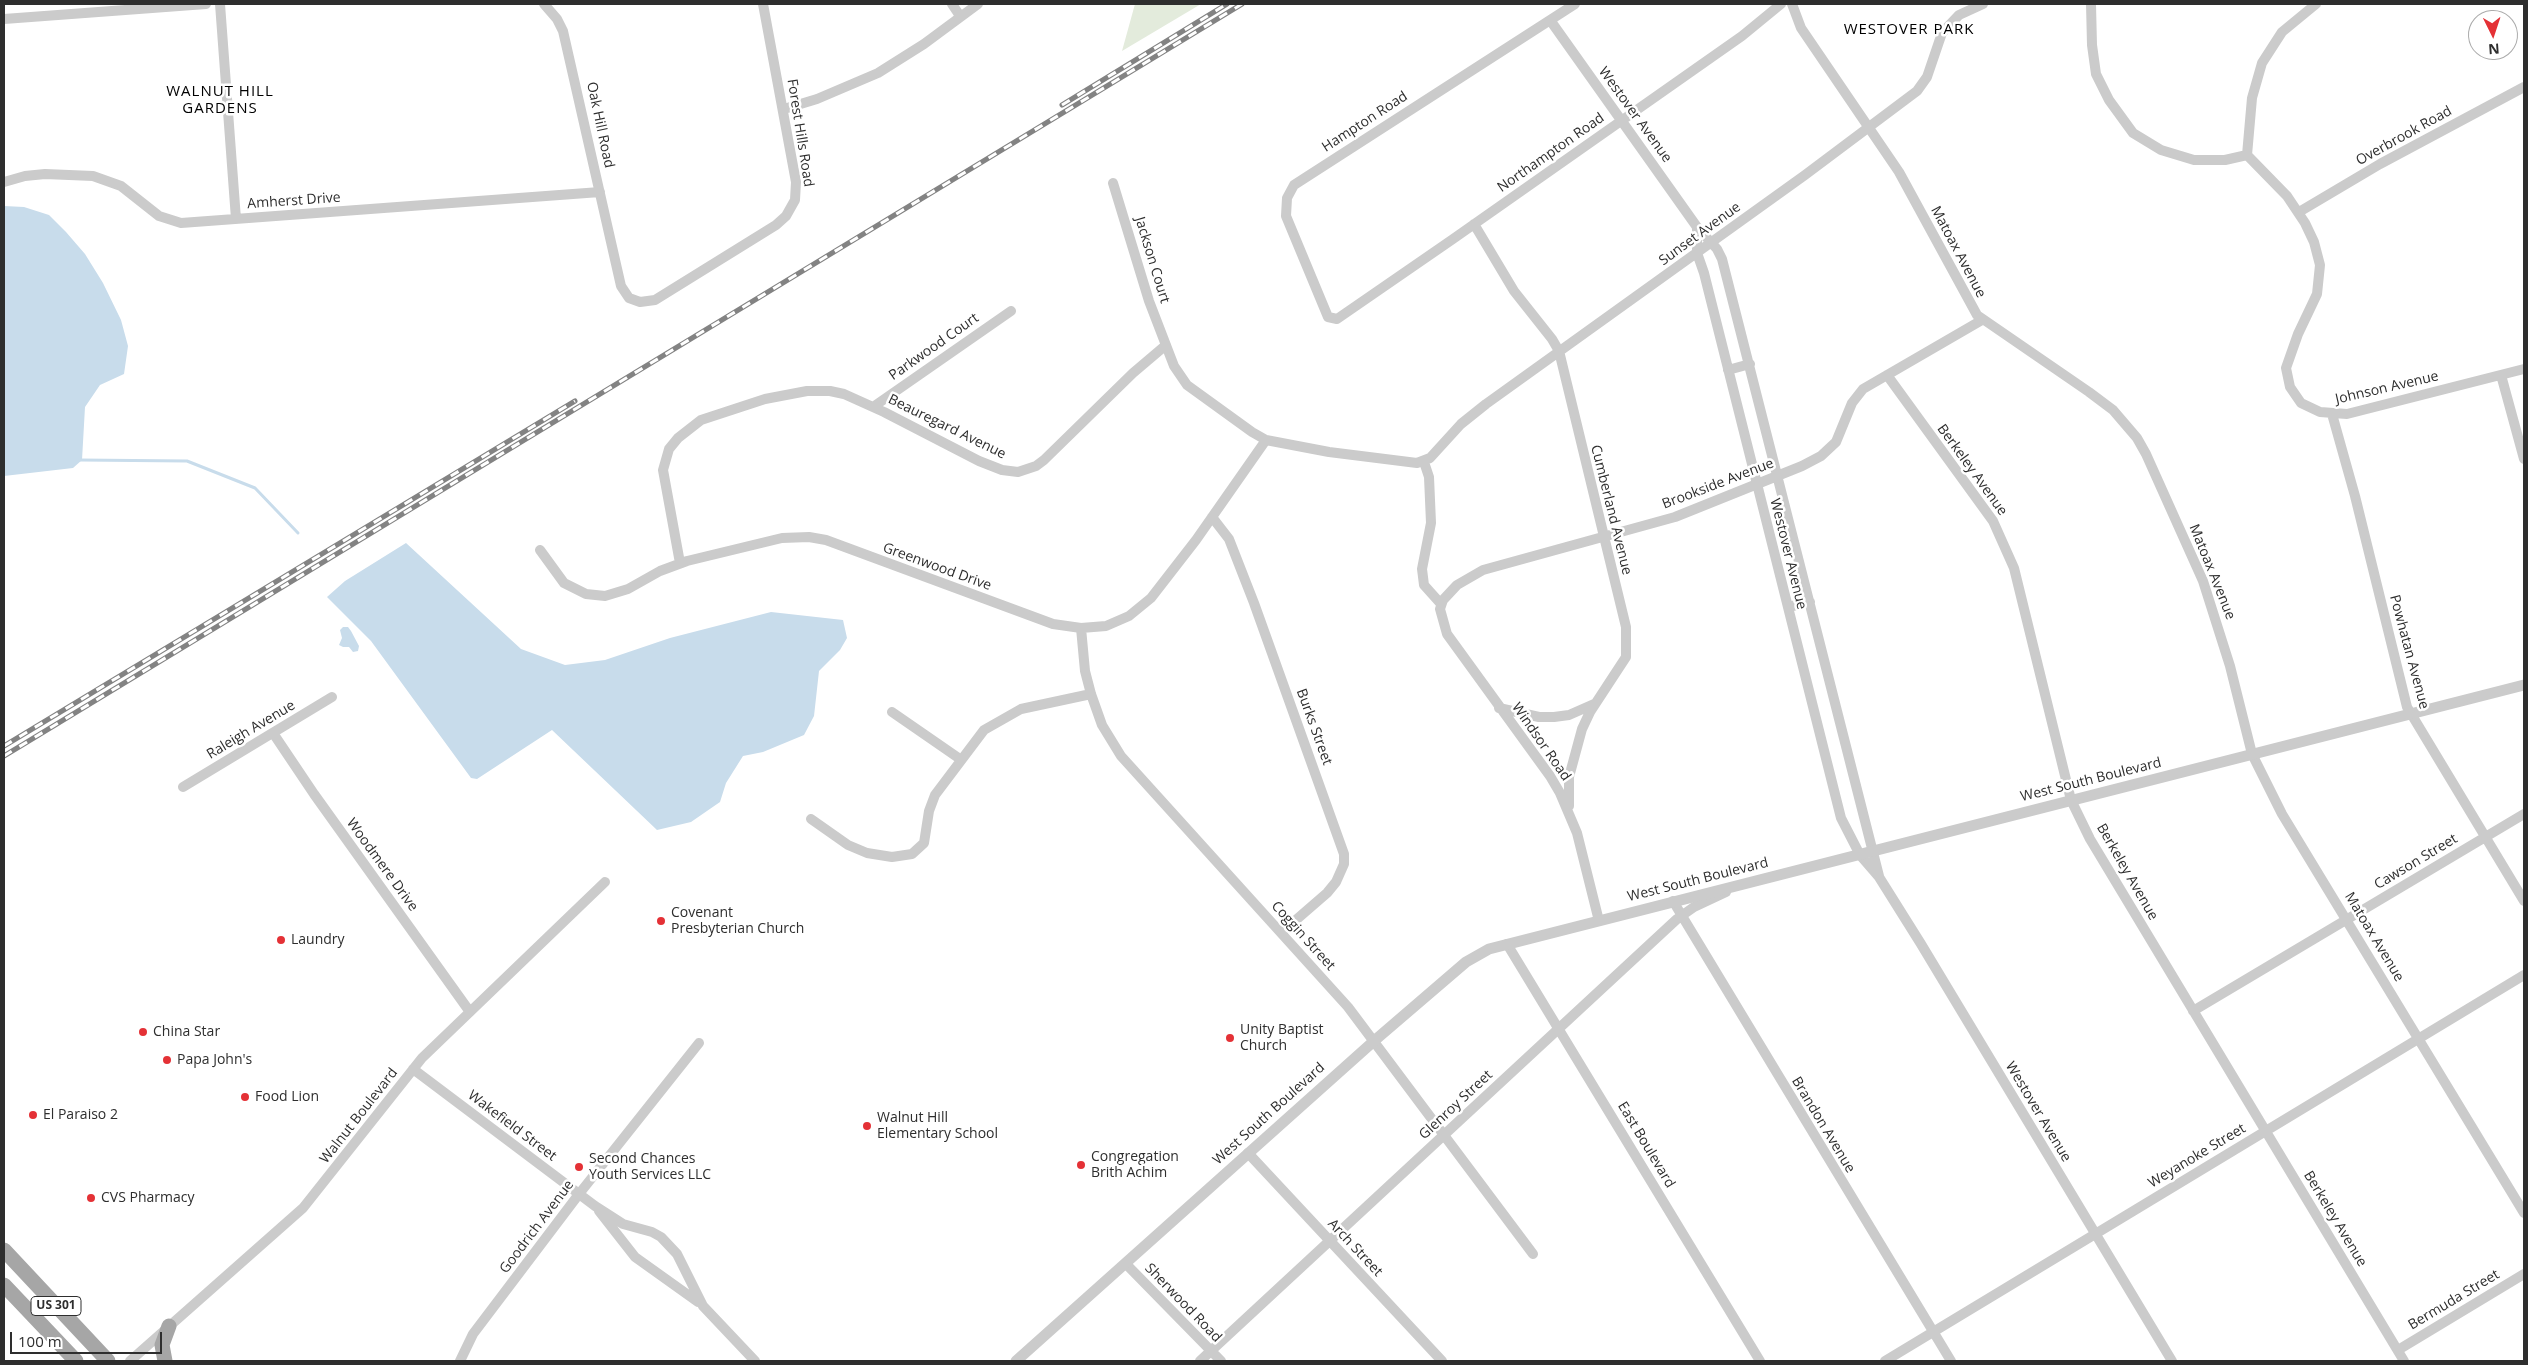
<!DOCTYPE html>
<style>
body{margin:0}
#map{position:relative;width:2528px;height:1365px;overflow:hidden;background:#fff;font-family:"Open Sans",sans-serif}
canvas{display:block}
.frame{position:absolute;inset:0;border:5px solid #2e2e2e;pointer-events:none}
.north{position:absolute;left:2468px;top:10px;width:50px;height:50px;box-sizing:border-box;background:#fff;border:1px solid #ababab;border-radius:50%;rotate:176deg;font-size:14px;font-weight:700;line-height:20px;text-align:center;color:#2e2e2e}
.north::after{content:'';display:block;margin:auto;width:18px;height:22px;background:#e43136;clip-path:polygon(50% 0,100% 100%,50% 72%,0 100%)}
.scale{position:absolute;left:10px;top:1332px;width:152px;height:22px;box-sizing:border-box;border:2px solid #2e2e2e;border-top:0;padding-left:6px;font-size:15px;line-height:18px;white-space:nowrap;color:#2e2e2e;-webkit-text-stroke:4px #fff;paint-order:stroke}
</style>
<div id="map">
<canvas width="2528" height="1365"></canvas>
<div class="frame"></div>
<div class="north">N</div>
<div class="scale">100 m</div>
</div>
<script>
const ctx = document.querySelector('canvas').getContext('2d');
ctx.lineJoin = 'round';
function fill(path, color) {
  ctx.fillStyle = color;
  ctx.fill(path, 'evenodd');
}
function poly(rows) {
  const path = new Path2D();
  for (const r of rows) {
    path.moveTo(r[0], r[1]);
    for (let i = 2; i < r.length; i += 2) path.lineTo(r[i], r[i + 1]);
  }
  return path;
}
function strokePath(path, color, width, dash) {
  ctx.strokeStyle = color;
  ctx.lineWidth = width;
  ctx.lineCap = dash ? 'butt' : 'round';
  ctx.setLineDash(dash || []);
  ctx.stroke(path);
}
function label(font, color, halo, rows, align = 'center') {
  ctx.font = font + ' "Open Sans",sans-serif';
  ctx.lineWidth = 5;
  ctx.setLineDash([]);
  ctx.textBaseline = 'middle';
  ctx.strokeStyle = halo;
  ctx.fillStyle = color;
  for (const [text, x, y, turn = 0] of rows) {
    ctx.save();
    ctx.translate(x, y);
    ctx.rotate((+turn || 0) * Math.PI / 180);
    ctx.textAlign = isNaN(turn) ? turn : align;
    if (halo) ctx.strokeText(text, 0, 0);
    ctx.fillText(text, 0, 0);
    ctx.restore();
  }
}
const green = poly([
 [1135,4,1201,4,1122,51]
]);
const water = poly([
 [4,206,24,207,49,215,66,232,85,254,103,283,121,320,128,346,124,374,100,385,85,407,82,460,73,468,4,476],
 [406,543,521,649,565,665,605,660,670,638,771,612,843,620,847,638,840,650,819,671,814,716,804,735,763,752,743,756,726,783,720,802,691,822,657,830,552,730,477,779,471,778,371,641,327,597,345,581],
 [343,627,348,627,351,631,359,646,358,651,353,652,349,647,343,647,339,645,342,638,340,630]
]);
const stream = poly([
 [80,460,187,461,255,488,298,533]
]);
const minor = poly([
 [220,4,236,219],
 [544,4,557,19,563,31,621,286,629,298,640,302,655,300,776,225,786,216,795,200,796,182,763,4],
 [952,4,960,16],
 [1575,4,1294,185,1287,198,1286,216,1328,317,1337,319,1453,239,1742,36,1781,4],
 [1792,4,1801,28,1899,172,1977,315,2089,392,2113,410,2137,438,2146,454,2203,581,2230,666,2252,754,2282,814,2524,1213],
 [2091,4,2092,45,2096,74,2109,100,2133,133,2161,150,2194,160,2225,160,2247,155,2287,196,2305,223,2314,242,2320,265,2317,294,2298,334,2286,368,2290,387,2301,403,2320,412,2347,414,2524,369],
 [4,19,206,4],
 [1550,20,1697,227,1717,249,1722,259,1879,876],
 [784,109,817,99,878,73,924,44,978,4],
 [2247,155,2252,98,2262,63,2282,32,2316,4],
 [4,182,25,176,45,174,93,176,121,186,159,216,181,223,600,192],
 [1113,183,1149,301,1174,366,1187,385,1252,432,1266,440,1329,452,1417,463,1430,458,1461,424,1486,404,1805,175,1917,91,1927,77,1942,33,1959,15,1983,4],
 [2299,212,2380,164,2524,87],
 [1474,224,1514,291,1552,339,1559,351,1626,627,1626,657,1590,712,1582,729,1569,777,1569,806],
 [1697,227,1697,253,1704,273,1841,818,1860,855,1879,877,1921,944,2172,1361],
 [1728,370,1750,364],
 [1887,375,1993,521,2014,568,2071,800,2090,839,2404,1361],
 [2501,375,2524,459],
 [873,407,1011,311],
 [2332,414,2355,496,2407,707,2524,901],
 [1424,462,1429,477,1431,523,1422,569,1424,585,1441,604],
 [1212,517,1229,539,1254,603,1344,854,1344,864,1336,882,1327,893,1282,932],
 [540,550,564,583,586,594,605,596,628,589,660,571,687,561,782,538,809,537,826,540,1053,624,1081,628,1106,626,1129,616,1151,598,1196,540,1266,440],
 [680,563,663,470,669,449,678,438,701,420,765,399,807,391,830,391,844,394,884,412,979,461,1002,470,1018,472,1036,466,1044,460,1133,373,1166,345],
 [1788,607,1810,602],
 [1081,628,1085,671,1091,694,1102,725,1121,756,1348,1007,1533,1254],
 [1499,708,1539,717,1554,717,1569,715,1594,704],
 [892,712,960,759],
 [273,733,314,794,470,1012],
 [183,787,332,697],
 [811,819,848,845,867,853,892,857,912,854,924,843,929,811,935,795,984,730,1021,709,1091,694],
 [1673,901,1951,1361],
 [1599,921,1577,833,1560,793,1550,776,1447,634,1440,609,1443,600,1457,585,1483,570,1675,517,1802,466,1821,456,1836,442,1852,403,1863,389,1982,320],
 [1507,944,1760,1361],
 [2193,1011,2524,814],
 [413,1069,595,1206,623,1224,652,1232,661,1237,677,1254,703,1306,755,1361],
 [1248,1153,1442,1361],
 [599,1211,635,1257,698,1302],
 [1126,1264,1221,1361],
 [2398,1350,2524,1274],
 [130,1361,303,1208,422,1058,605,882],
 [460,1361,473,1334,579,1194,699,1043],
 [1200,1361,1677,919,1694,907,1726,892],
 [1885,1361,2524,975]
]);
const tertiary = poly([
 [1016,1361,1374,1041,1466,962,1489,949,2524,685]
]);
const primary = poly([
 [4,1250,108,1361],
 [4,1285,76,1361],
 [165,1361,162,1345,169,1326]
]);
const rail = poly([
 [1062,105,1227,4],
 [4,746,575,401],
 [4,756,1242,4]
]);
const markers = [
 [661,921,5,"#e43136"],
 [281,940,5,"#e43136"],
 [143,1032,5,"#e43136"],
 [1230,1038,5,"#e43136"],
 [167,1060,5,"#e43136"],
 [245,1097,5,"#e43136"],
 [33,1115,5,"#e43136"],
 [867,1126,5,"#e43136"],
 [1081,1165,5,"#e43136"],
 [579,1167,5,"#e43136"],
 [91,1198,5,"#e43136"]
];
const shields = [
 [56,1306,50]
];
const shieldNames = [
 ["US 301",56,1306]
];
const streetNames = [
 ["Westover Avenue",1635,115,54],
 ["Hampton Road",1365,122,-33],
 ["Oak Hill Road",600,125,78],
 ["Forest Hills Road",800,133,81],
 ["Overbrook Road",2404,136,-29],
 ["Northampton Road",1551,153,-35],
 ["Amherst Drive",294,201,-4],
 ["Sunset Avenue",1700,234,-36],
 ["Matoax Avenue",1958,252,62],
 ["Jackson Court",1152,260,73],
 ["Parkwood Court",934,347,-35],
 ["Johnson Avenue",2387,388,-13],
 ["Beauregard Avenue",947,427,26],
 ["Berkeley Avenue",1972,470,54],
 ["Brookside Avenue",1718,484,-21],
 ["Cumberland Avenue",1611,510,76],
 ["Westover Avenue",1788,554,76],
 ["Greenwood Drive",937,567,20],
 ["Matoax Avenue",2212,572,68],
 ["Powhatan Avenue",2409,652,75],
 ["Burks Street",1314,727,70],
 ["Raleigh Avenue",251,730,-31],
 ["Windsor Road",1541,742,55],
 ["West South Boulevard",2091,780,-14],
 ["Cawson Street",2416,862,-31],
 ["Woodmere Drive",382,865,54],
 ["Berkeley Avenue",2127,872,60],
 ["West South Boulevard",1698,880,-14],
 ["Coggin Street",1303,936,48],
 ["Matoax Avenue",2374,937,59],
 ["Glenroy Street",1456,1105,-43],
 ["Westover Avenue",2038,1112,59],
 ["West South Boulevard",1269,1114,-42],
 ["Walnut Boulevard",359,1116,-52],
 ["Brandon Avenue",1823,1125,59],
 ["Wakefield Street",512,1126,37],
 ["East Boulevard",1646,1145,59],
 ["Weyanoke Street",2197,1156,-31],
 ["Berkeley Avenue",2335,1219,59],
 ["Goodrich Avenue",537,1227,-53],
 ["Arch Street",1355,1248,47],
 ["Bermuda Street",2454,1300,-31],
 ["Sherwood Road",1183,1303,46]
];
const poiNames = [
 ["Covenant",671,913],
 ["Presbyterian Church",671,929],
 ["Laundry",291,940],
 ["Unity Baptist",1240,1030],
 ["Church",1240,1046],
 ["China Star",153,1032],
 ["Papa John's",177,1060],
 ["Food Lion",255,1097],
 ["El Paraiso 2",43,1115],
 ["Walnut Hill",877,1118],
 ["Elementary School",877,1134],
 ["Congregation",1091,1157],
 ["Brith Achim",1091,1173],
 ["Second Chances",589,1159],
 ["Youth Services LLC",589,1175],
 ["CVS Pharmacy",101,1198]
];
const neighbourhoodNames = [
 ["WESTOVER PARK",1909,30],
 ["WALNUT HILL",220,92],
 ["GARDENS",220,109]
];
fill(green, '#e3ebdc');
fill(water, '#c8dceb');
strokePath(stream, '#c8dceb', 3);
strokePath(minor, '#cbcbcb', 10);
strokePath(tertiary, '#cbcbcb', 11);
strokePath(primary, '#a6a6a6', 15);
strokePath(rail, '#838383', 5);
strokePath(rail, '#fff', 3, [9]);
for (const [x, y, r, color] of markers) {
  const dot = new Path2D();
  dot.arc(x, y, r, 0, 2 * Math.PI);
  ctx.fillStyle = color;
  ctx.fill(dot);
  strokePath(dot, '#fff', 2);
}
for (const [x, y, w] of shields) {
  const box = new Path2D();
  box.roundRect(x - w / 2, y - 9.5, w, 19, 4);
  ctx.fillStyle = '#fff';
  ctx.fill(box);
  strokePath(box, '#2e2e2e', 1);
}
label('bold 12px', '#2e2e2e', null, shieldNames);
label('14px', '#2e2e2e', '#fff', streetNames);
label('14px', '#2e2e2e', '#fff', poiNames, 'left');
ctx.letterSpacing = '1px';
label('15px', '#000', '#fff', neighbourhoodNames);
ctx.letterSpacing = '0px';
</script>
